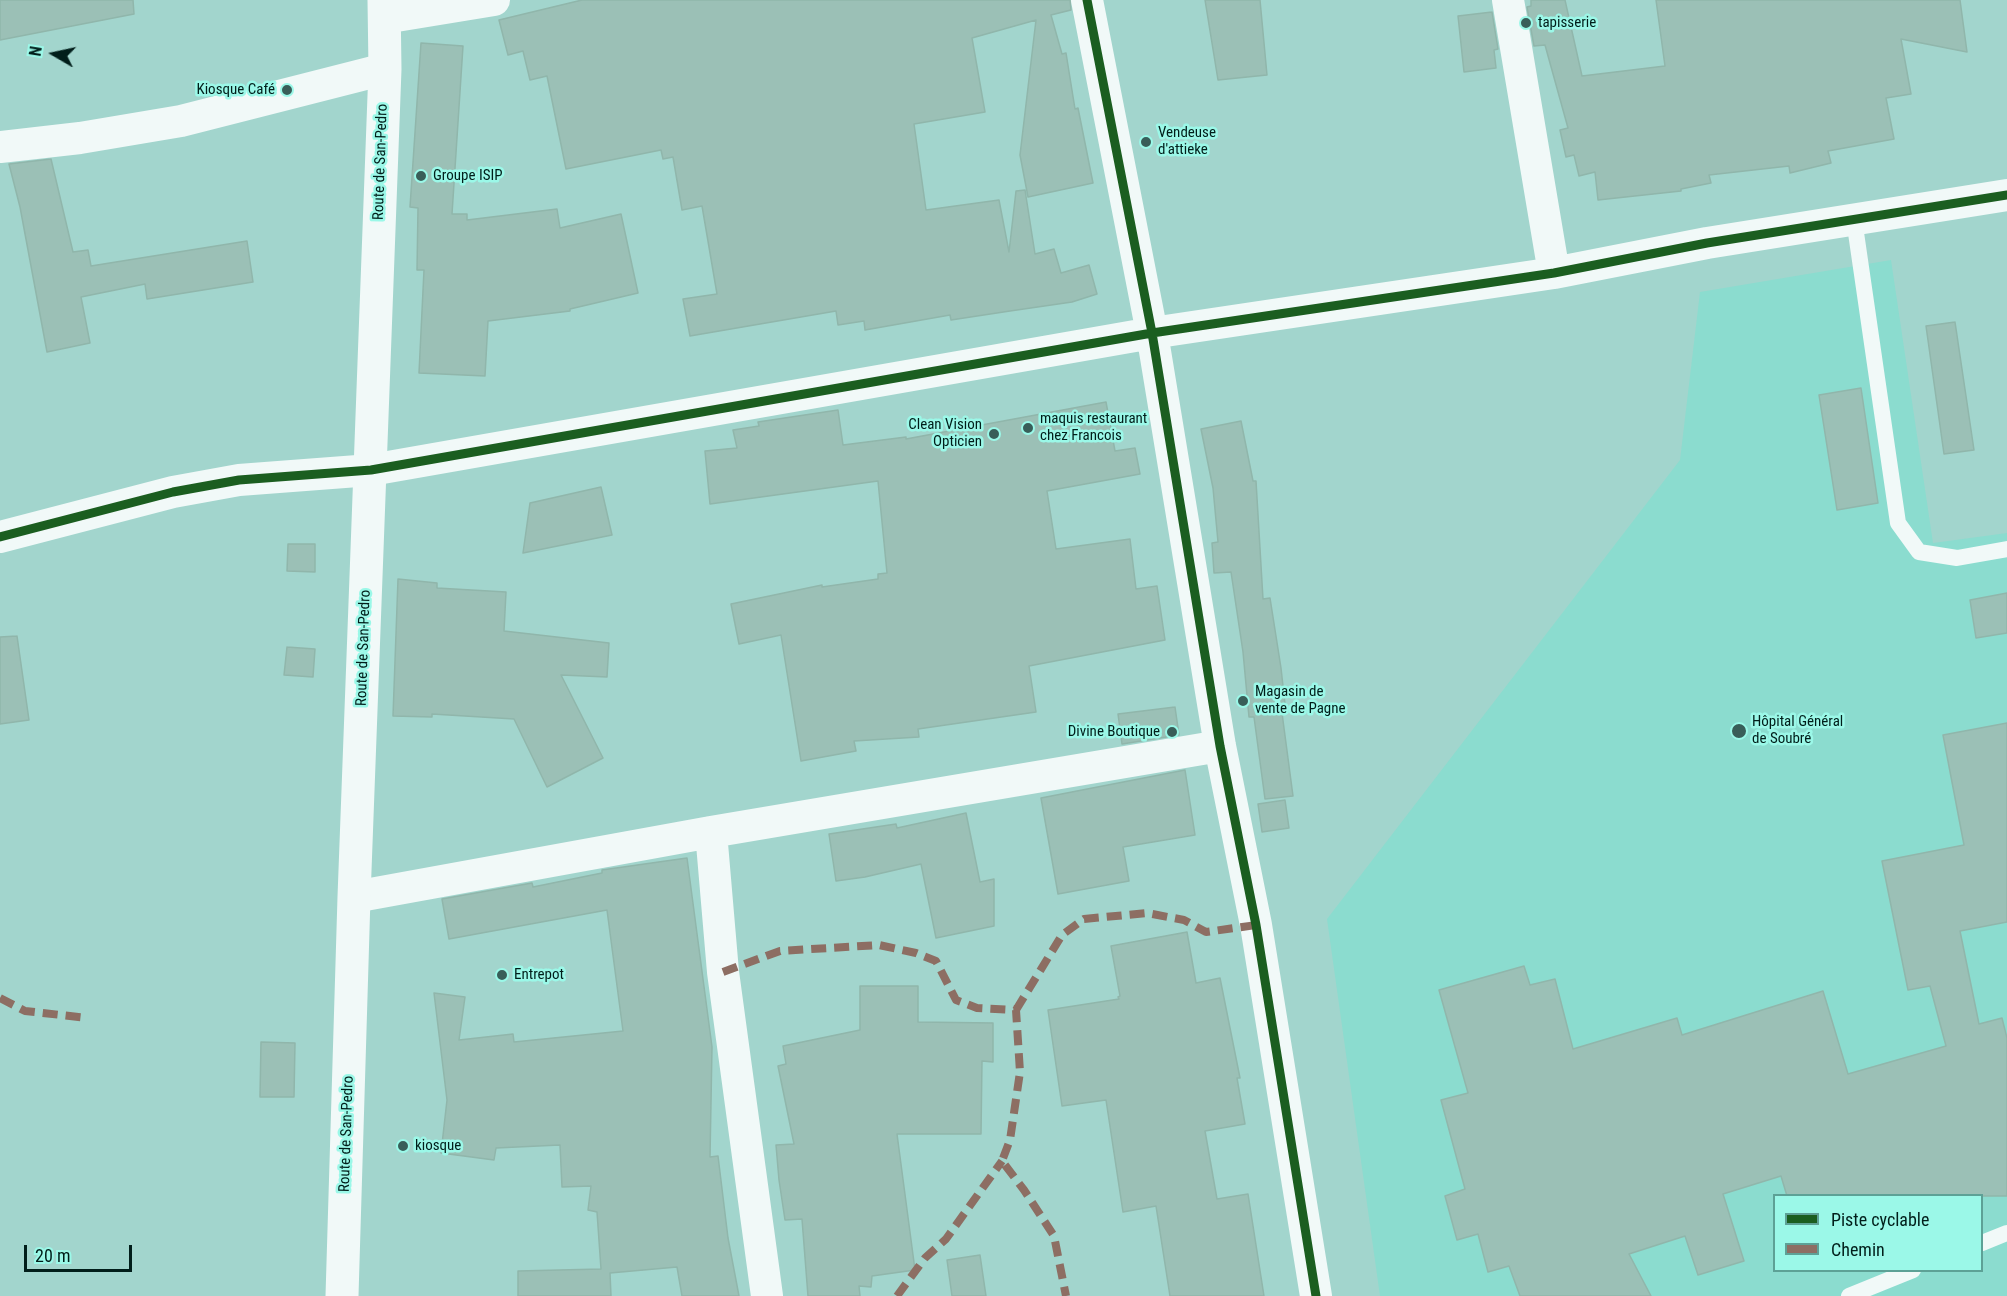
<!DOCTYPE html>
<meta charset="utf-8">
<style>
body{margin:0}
#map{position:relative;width:2007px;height:1296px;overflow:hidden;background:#a2d5cd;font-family:"Roboto Condensed",sans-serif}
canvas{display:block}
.legend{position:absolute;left:1773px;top:1194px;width:210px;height:78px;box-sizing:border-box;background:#9bf8e8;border:2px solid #5da196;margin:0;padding:8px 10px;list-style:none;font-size:18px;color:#011e1a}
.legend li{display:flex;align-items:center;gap:12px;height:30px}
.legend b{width:30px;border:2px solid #5da196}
.north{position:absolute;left:24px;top:24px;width:60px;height:60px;-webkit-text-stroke:4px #9bf8e8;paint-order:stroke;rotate:279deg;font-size:16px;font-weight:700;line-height:24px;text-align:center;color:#011e1a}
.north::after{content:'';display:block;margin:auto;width:21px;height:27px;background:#011e1a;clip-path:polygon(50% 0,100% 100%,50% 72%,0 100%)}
.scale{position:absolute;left:24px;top:1245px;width:108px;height:27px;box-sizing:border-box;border:3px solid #011e1a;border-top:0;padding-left:8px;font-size:18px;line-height:21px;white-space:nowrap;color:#011e1a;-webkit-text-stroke:4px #9bf8e8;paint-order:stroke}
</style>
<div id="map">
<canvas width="2007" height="1296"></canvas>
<ul class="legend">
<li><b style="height:8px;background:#1b5e20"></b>Piste cyclable</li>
<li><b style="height:8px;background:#8d6e63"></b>Chemin</li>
</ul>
<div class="north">N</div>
<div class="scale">20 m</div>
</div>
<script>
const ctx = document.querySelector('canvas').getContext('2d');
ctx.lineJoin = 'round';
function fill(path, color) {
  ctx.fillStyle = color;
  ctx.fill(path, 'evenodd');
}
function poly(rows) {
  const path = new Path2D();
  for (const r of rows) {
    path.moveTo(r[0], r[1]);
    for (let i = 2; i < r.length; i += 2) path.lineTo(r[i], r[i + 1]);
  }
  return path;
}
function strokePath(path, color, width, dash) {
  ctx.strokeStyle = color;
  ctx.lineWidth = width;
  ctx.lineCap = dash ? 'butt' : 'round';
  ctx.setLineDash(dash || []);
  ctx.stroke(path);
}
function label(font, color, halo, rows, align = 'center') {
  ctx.font = font + ' "Roboto Condensed",sans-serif';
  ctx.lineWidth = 5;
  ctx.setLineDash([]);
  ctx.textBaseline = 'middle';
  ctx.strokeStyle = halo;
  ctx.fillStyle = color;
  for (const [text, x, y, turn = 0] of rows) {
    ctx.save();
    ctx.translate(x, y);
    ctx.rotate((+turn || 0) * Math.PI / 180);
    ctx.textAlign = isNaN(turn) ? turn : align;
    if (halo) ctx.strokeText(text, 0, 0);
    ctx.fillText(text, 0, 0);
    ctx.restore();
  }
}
const built = poly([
 [1891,260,1933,543,2007,533,2007,1296,1380,1296,1327,919,1680,460,1700,292],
 [1774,1196,1982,1196,1982,1270,1774,1270]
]);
const building = poly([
 [0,0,133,0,134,14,0,40,0,0],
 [582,0,1070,0,1071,10,1051,15,1062,54,1066,53,1075,109,1078,108,1093,183,1028,197,1020,155,1036,20,972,38,985,112,914,124,926,210,999,200,1009,252,1016,191,1025,190,1035,254,1054,249,1061,273,1089,265,1097,294,1072,302,1010,311,951,320,950,315,865,330,864,321,838,325,836,311,690,336,683,299,717,294,702,206,682,210,673,157,663,159,661,150,566,169,547,76,530,80,523,51,508,55,499,20,582,0],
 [1205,0,1260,0,1267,75,1218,80,1205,0],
 [1531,0,1565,0,1582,76,1665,66,1656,0,1960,0,1967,52,1901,39,1911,94,1886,98,1894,139,1828,151,1831,163,1790,173,1789,166,1709,175,1711,183,1681,189,1681,191,1598,200,1595,172,1579,176,1574,155,1566,157,1560,130,1568,128,1545,45,1534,46,1527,7,1531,6,1531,0],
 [1492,12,1498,49,1494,50,1496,68,1464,72,1458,16,1492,12],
 [421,43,463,46,452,214,467,214,467,220,557,209,560,228,621,214,638,293,570,309,570,311,488,321,485,376,419,373,424,270,417,270,418,208,410,207,421,43],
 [51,159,73,252,88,250,91,266,247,241,253,282,147,299,145,284,81,297,90,343,47,352,20,207,9,164,51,159],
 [1955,322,1974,450,1944,454,1926,326,1955,322],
 [1861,388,1878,503,1837,510,1819,395,1861,388],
 [1106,402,1115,451,1135,448,1140,474,1047,491,1056,549,1130,539,1136,589,1157,586,1165,640,1029,666,1036,712,918,729,919,737,854,741,856,751,801,761,781,635,739,644,731,604,822,585,822,587,878,579,878,574,887,573,878,481,710,504,705,451,737,448,733,430,759,426,758,422,838,410,843,445,906,437,906,439,1106,402],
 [1241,421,1253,481,1256,481,1263,599,1270,598,1281,668,1286,713,1282,713,1293,796,1265,799,1254,717,1249,717,1243,652,1231,572,1214,573,1212,543,1218,542,1213,488,1201,429,1241,421],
 [601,487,612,535,523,553,530,503,601,487],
 [288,544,315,544,315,572,287,571,288,544],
 [398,579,437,583,437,588,506,592,504,631,609,643,607,677,561,675,603,758,547,787,514,719,432,714,432,717,393,716,398,579],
 [2007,593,2007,633,1976,638,1970,600,2007,593],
 [17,636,29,720,0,724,0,637,17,636],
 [287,647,315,649,313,677,284,675,287,647],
 [1175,707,1179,735,1122,744,1118,714,1175,707],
 [2007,723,2007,922,1960,931,1979,1024,2002,1018,2007,1038,2007,1196,1787,1196,1781,1176,1723,1194,1744,1261,1698,1275,1685,1236,1629,1254,1651,1296,1520,1296,1509,1266,1488,1272,1478,1234,1457,1240,1445,1196,1465,1189,1441,1100,1468,1093,1439,990,1524,966,1530,985,1555,979,1573,1049,1677,1018,1682,1035,1823,991,1848,1074,1946,1046,1930,986,1908,990,1882,861,1964,845,1943,735,2007,723],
 [1185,770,1195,835,1123,847,1129,881,1058,894,1041,798,1185,770],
 [1285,800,1289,828,1262,832,1258,804,1285,800],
 [966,813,980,882,994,879,994,926,936,938,921,864,865,877,836,881,829,834,896,824,897,828,966,813],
 [687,858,712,1047,710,1157,718,1156,728,1238,739,1296,682,1296,677,1267,610,1273,611,1296,518,1296,518,1271,601,1269,597,1212,588,1210,591,1186,562,1187,560,1145,496,1148,494,1160,441,1153,447,1100,434,993,465,997,459,1040,513,1034,514,1042,623,1031,607,910,449,939,442,899,532,883,533,887,602,873,602,870,687,858],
 [1187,932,1196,983,1220,978,1240,1078,1237,1078,1245,1124,1205,1131,1217,1199,1248,1194,1264,1296,1170,1296,1156,1206,1123,1212,1106,1100,1062,1106,1048,1010,1119,999,1118,997,1120,996,1111,946,1187,932],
 [860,986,918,986,918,1022,993,1023,993,1062,982,1061,981,1134,897,1134,915,1270,872,1276,871,1287,859,1286,860,1296,808,1296,802,1219,785,1220,779,1180,776,1145,794,1144,778,1066,786,1064,783,1046,860,1030,860,986],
 [261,1042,295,1043,294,1097,260,1097,261,1042],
 [980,1255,986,1296,952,1296,947,1260,980,1255]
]);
const service = poly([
 [1854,219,1898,523,1919,552,1957,558,2007,549],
 [1982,1243,2007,1233],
 [1849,1296,1913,1270]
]);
const minor = poly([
 [1087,0,1152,333,1220,746,1256,925,1316,1296],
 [1508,0,1554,273],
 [384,18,494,0],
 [0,147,80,138,181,121,385,69],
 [0,537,173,492,239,480,371,470,1152,333,1554,273,1707,243,2007,195],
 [711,832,723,972,767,1296],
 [354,897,711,832,1220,746]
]);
const primary = poly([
 [342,1296,354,897,385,69,384,0]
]);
const quiet = poly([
 [723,972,780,951,879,945,916,953,936,961,956,1000,977,1008,1016,1010,1020,1072,1010,1140,1002,1161,1024,1190,1054,1236,1066,1296],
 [0,998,25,1011,88,1018],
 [1016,1010,1062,935,1084,919,1147,913,1184,920,1206,932,1256,925],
 [897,1296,925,1258,946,1239,1002,1161]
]);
const cycleway = poly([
 [1087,0,1152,333,1220,746,1256,925,1316,1296],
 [0,537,173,492,239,480,371,470,1152,333,1554,273,1707,243,2007,195]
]);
const markers = [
 [1526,23,6,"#395e59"],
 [287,90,6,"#395e59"],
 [1146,142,6,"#395e59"],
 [421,176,6,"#395e59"],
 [1028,428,6,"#395e59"],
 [994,434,6,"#395e59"],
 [1243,701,6,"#395e59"],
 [1739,731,8,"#395e59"],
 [1172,732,6,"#395e59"],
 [502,975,6,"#395e59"],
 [403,1146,6,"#395e59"]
];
const poiNames = [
 ["tapisserie",1538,23],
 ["Kiosque Café",275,90,"right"],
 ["Vendeuse",1158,133],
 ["d'attieke",1158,150],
 ["Groupe ISIP",433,176],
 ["maquis restaurant",1040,419],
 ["chez Francois",1040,436],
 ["Clean Vision",982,425,"right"],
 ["Opticien",982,442,"right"],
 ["Magasin de",1255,692],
 ["vente de Pagne",1255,709],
 ["Hôpital Général",1752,722],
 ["de Soubré",1752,739],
 ["Divine Boutique",1160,732,"right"],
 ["Entrepot",514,975],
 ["kiosque",415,1146]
];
const streetNames = [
 ["Route de San-Pedro",381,162,-88],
 ["Route de San-Pedro",364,648,-88],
 ["Route de San-Pedro",347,1134,-88]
];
fill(built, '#8bdccf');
fill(building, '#9bc0b6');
strokePath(building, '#90b6ab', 1.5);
strokePath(service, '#f1f9f8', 16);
strokePath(minor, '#f1f9f8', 32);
strokePath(primary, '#f1f9f8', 33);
strokePath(quiet, '#8d6e63', 8, [15, 8]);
strokePath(cycleway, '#1b5e20', 9);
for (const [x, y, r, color] of markers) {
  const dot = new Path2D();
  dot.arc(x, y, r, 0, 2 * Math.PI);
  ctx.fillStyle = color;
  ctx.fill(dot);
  strokePath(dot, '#9bf8e8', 2);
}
label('15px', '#011e1a', '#9bf8e8', poiNames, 'left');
label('15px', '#011e1a', '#9bf8e8', streetNames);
</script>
